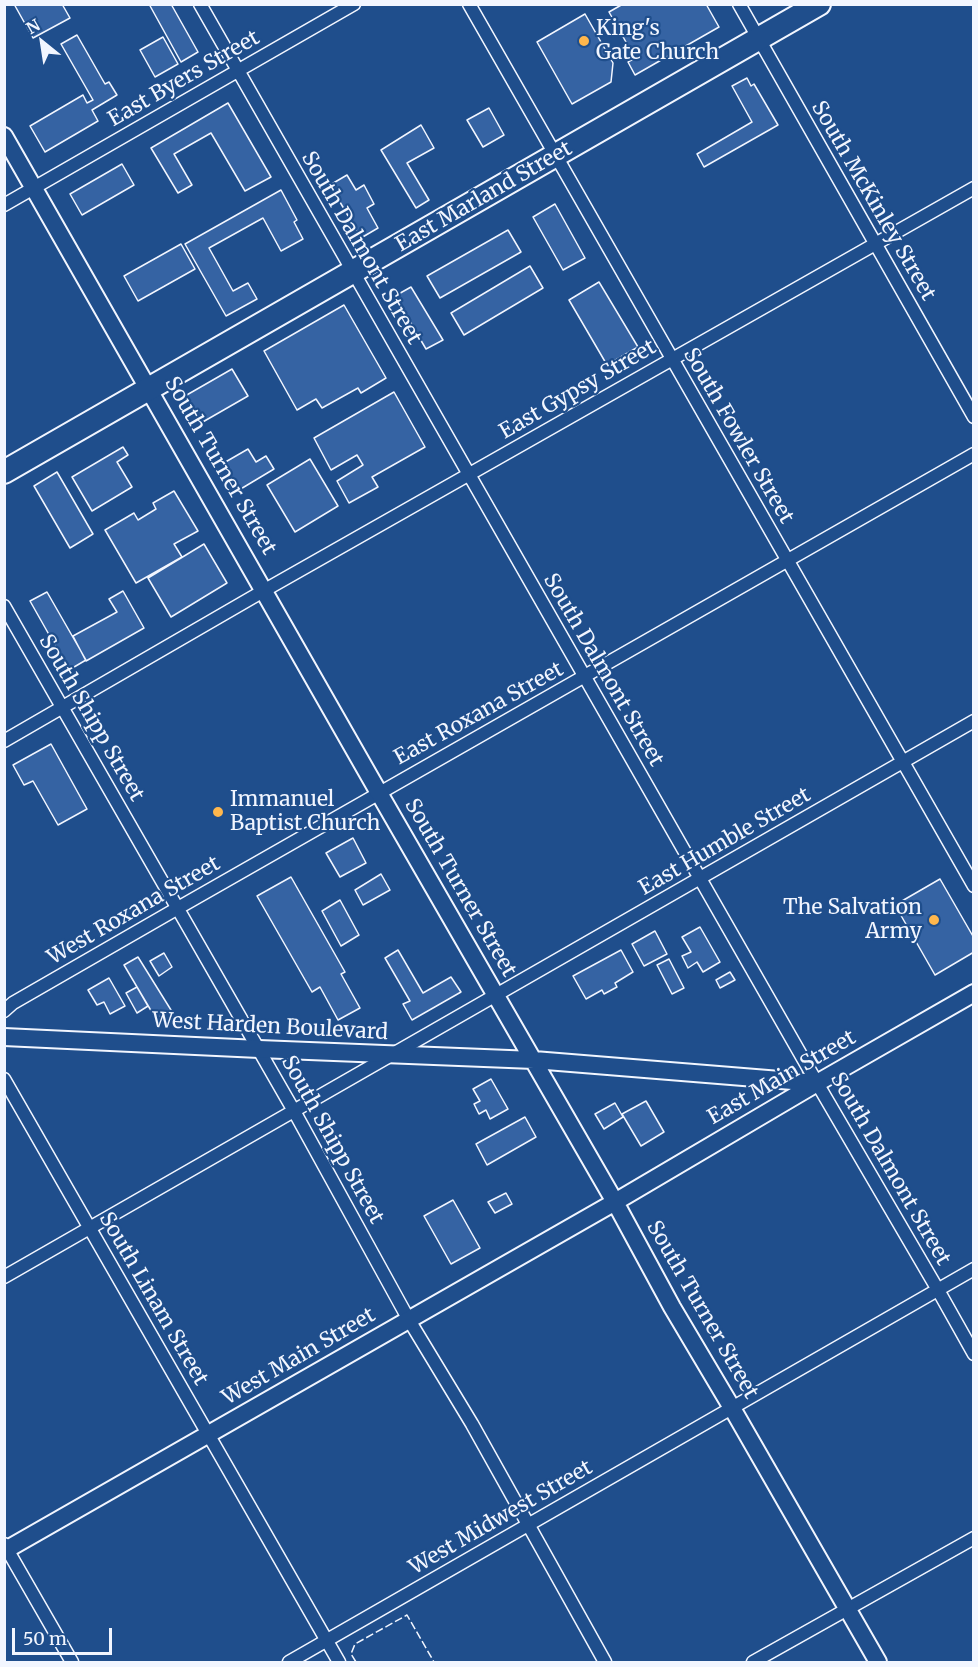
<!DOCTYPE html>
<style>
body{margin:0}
#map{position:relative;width:978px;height:1667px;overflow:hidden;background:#1f4e8c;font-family:Merriweather,serif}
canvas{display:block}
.frame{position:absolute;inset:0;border:6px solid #f2f6ff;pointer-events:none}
.north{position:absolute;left:12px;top:12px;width:60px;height:60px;-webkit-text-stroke:4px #1f4e8c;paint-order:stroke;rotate:330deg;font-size:16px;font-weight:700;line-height:24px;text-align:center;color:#f2f6ff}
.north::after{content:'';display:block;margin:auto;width:21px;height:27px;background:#f2f6ff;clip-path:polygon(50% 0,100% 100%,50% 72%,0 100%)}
.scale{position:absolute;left:12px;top:1628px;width:100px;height:27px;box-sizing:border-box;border:3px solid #f2f6ff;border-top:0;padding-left:8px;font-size:18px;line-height:21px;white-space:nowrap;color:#f2f6ff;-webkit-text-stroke:4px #1f4e8c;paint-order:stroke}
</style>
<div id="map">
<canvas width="978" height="1667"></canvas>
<div class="frame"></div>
<div class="north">N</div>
<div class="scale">50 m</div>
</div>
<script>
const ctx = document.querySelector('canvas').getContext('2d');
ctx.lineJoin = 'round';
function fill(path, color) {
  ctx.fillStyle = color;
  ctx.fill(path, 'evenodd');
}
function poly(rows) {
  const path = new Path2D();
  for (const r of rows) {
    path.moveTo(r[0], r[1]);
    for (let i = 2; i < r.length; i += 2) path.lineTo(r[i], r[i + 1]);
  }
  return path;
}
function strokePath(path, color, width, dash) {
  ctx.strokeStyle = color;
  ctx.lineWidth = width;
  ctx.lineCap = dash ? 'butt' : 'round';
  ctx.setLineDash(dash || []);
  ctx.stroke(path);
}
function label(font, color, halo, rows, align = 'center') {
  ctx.font = font + ' Merriweather,serif';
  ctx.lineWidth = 4.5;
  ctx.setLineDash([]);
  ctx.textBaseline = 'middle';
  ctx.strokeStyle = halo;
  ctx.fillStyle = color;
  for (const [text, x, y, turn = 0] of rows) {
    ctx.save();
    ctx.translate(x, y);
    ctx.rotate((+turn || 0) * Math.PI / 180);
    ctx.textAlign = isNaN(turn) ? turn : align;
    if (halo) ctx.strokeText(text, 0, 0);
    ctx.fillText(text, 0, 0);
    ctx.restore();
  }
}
const building = poly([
 [14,4,62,4,70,18,33,38,14,4],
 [149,4,171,4,198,52,181,62,149,4],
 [623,4,706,4,719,27,635,75,628,62,635,58,609,12,623,4],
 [585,14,613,63,611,82,572,104,537,42,585,14],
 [77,35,105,84,109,82,117,95,92,110,98,121,45,152,30,126,83,95,87,103,93,100,61,44,77,35],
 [163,37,178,64,155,77,140,50,163,37],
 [747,78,751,86,754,84,778,125,704,167,697,154,752,122,732,86,747,78],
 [228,103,271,177,245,191,211,133,174,154,192,185,178,193,151,148,228,103],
 [489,108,504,135,483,147,467,120,489,108],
 [421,125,434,148,407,163,429,200,416,208,381,150,421,125],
 [122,164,134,185,82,215,70,194,122,164],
 [347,175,356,190,364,185,374,204,367,208,378,228,361,238,330,185,347,175],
 [281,190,297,220,294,222,303,239,281,251,263,218,209,248,233,291,248,283,257,299,226,316,185,244,281,190],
 [555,204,585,258,563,270,533,217,555,204],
 [508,230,521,252,440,298,427,276,508,230],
 [181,244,195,269,138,301,124,276,181,244],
 [530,266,543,288,464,335,451,313,530,266],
 [599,282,638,347,607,365,569,300,599,282],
 [411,287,443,340,426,349,395,296,411,287],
 [344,305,386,378,361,393,358,388,322,408,316,399,297,410,264,351,344,305],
 [232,369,248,396,201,423,185,396,232,369],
 [394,392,425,447,372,477,378,487,349,503,337,481,363,465,357,455,331,470,314,438,394,392],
 [123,447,128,455,117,462,132,487,92,511,72,477,123,447],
 [248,449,256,462,266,456,274,469,239,490,222,464,248,449],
 [310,459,338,506,295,532,267,485,310,459],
 [57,472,93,534,70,548,34,486,57,472],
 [174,491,198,531,174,544,182,557,136,583,105,530,134,513,138,520,156,509,153,503,174,491],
 [204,544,227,583,171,617,148,578,204,544],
 [123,591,144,628,86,661,73,636,117,612,109,599,123,591],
 [47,592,86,660,69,670,30,601,47,592],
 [51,744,87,809,58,825,33,781,24,785,13,765,51,744],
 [353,838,366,863,340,877,326,853,353,838],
 [381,874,390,890,363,905,355,890,381,874],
 [291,877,345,972,341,974,360,1008,338,1020,320,987,312,992,257,896,291,877],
 [940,879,974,938,974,952,935,975,895,905,940,879],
 [340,900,359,935,341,946,322,911,340,900],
 [700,927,720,962,703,972,697,962,688,968,682,956,691,952,682,937,700,927],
 [655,931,667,954,644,966,632,944,655,931],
 [398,950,423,993,451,977,461,992,412,1020,403,1004,410,1001,385,958,398,950],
 [621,950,633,972,615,983,617,987,604,994,602,990,586,999,573,976,621,950],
 [164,953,172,967,159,976,150,961,164,953],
 [138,957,171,1010,156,1019,124,965,138,957],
 [669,959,684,988,672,994,657,965,669,959],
 [730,972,735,980,720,988,716,980,730,972],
 [109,978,125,1006,110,1014,104,1002,97,1005,88,990,109,978],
 [137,987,148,1006,137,1013,126,993,137,987],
 [491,1079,508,1109,490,1119,486,1110,479,1114,474,1104,480,1101,473,1089,491,1079],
 [646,1101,664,1132,641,1146,622,1114,646,1101],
 [615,1103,623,1117,604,1129,595,1114,615,1103],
 [525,1117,536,1137,487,1165,476,1144,525,1117],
 [506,1193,512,1204,495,1213,488,1202,506,1193],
 [453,1200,480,1248,451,1264,424,1216,453,1200]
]);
const street = poly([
 [200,4,817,1083,938,1290,974,1354],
 [469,4,974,886],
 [739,4,974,417],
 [4,205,354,4],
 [4,606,294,1111,409,1320,472,1424,605,1662],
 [4,741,265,590,974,188],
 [4,1011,13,1003,178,908,974,454],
 [4,1079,339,1662],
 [4,1277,974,721],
 [4,1544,72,1662],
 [289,1662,974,1269],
 [753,1662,974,1538]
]);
const secondary = poly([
 [4,136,379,793,615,1202,672,1307,732,1408,878,1662],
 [4,1037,259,1049,534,1060,817,1083],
 [4,1551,615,1202,817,1083,974,993]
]);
const highway = poly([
 [4,472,819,4]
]);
const fence = poly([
 [356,1662,351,1654,355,1644,407,1615,434,1662]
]);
const markers = [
 [584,41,6,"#ffb74d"],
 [218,812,6,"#ffb74d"],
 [934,920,6,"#ffb74d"]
];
const poiNames = [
 ["King's",596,29],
 ["Gate Church",596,53],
 ["Immanuel",230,800],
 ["Baptist Church",230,824],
 ["The Salvation",922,908,"right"],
 ["Army",922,932,"right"]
];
const streetNames = [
 ["East Byers Street",184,79,-30],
 ["East Marland Street",484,197,-30],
 ["South McKinley Street",873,201,60],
 ["South Dalmont Street",361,248,60],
 ["East Gypsy Street",578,390,-30],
 ["South Fowler Street",738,436,60],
 ["South Turner Street",220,466,60],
 ["South Dalmont Street",603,670,60],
 ["East Roxana Street",479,714,-29],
 ["South Shipp Street",91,718,60],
 ["East Humble Street",725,842,-30],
 ["South Turner Street",460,888,60],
 ["West Roxana Street",134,911,-30],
 ["West Harden Boulevard",270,1027,3],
 ["East Main Street",782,1078,-30],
 ["South Shipp Street",332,1140,61],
 ["South Dalmont Street",890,1169,60],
 ["South Linam Street",153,1299,60],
 ["South Turner Street",702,1310,60],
 ["West Main Street",299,1357,-30],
 ["West Midwest Street",501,1518,-30]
];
fill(building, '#3563a3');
strokePath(building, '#f2f6ff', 1.5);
strokePath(street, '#f2f6ff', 15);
strokePath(secondary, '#f2f6ff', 20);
strokePath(highway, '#f2f6ff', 26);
strokePath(street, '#1f4e8c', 12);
strokePath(secondary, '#1f4e8c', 16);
strokePath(highway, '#1f4e8c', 22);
strokePath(fence, '#f2f6ff', 1.5, [8, 3]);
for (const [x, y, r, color] of markers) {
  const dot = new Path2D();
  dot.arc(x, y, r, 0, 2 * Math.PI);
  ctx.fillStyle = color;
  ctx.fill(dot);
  strokePath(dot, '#1f4e8c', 2);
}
label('21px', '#f2f6ff', '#1f4e8c', poiNames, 'left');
label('21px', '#f2f6ff', '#1f4e8c', streetNames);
</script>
